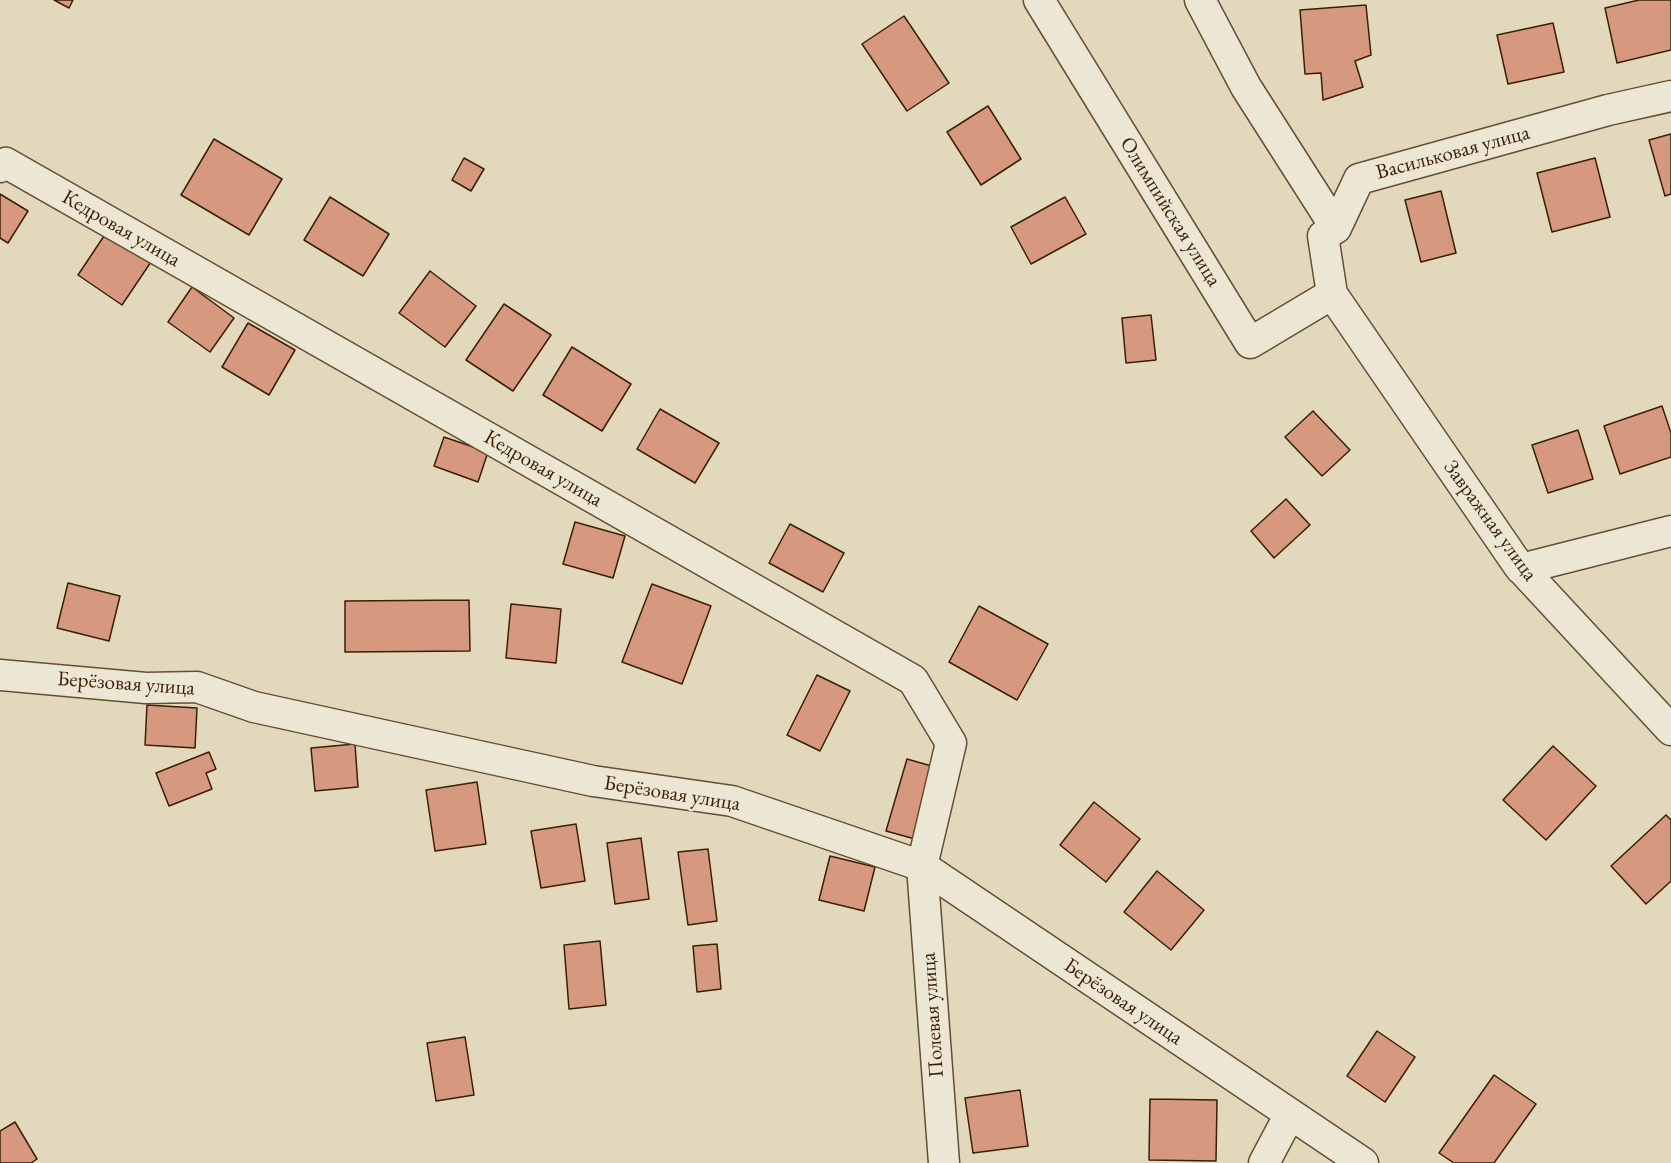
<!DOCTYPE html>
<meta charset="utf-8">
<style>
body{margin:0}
canvas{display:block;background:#e2d9bd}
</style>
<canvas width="1671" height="1163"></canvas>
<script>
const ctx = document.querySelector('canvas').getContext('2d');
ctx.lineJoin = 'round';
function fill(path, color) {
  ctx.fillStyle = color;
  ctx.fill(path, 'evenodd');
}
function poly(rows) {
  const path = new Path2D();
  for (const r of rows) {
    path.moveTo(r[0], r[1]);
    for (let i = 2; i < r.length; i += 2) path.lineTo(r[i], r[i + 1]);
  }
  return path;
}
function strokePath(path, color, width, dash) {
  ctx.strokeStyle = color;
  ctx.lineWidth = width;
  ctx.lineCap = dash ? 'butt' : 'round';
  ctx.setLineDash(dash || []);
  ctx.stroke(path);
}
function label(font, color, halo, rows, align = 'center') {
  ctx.font = font + ' "EB Garamond",serif';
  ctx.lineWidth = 5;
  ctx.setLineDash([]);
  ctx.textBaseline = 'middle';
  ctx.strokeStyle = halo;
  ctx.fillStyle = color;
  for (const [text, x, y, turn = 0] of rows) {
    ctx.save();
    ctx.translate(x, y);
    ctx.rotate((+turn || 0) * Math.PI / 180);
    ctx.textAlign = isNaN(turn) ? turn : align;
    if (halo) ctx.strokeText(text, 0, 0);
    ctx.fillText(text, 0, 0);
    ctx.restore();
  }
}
const building = poly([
 [54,0,73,0,69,8,54,0],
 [1639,0,1671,0,1671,50,1617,63,1605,8,1639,0],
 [1366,5,1371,55,1355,61,1363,87,1323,100,1321,73,1305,74,1300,10,1366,5],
 [904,16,949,83,907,111,862,44,904,16],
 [1553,23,1564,72,1508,84,1497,35,1553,23],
 [988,106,1021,159,981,185,947,132,988,106],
 [1671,134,1671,194,1665,196,1649,140,1671,134],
 [214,139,282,179,249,235,181,195,214,139],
 [464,158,484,169,471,191,452,180,464,158],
 [1595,158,1610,217,1552,232,1537,173,1595,158],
 [1441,191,1456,253,1421,262,1405,200,1441,191],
 [0,194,28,211,8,243,0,238,0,194],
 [330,197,389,234,363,276,304,240,330,197],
 [1065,197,1086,234,1031,264,1011,227,1065,197],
 [110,227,155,256,122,305,78,275,110,227],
 [430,271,476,306,445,347,399,313,430,271],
 [192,287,234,318,210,352,168,322,192,287],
 [504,304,551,335,513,391,466,360,504,304],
 [1151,315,1156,360,1126,363,1122,318,1151,315],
 [248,323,295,350,269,395,222,367,248,323],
 [572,347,631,384,602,431,543,395,572,347],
 [1662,406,1671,433,1671,457,1620,474,1604,426,1662,406],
 [660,409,719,443,695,483,637,449,660,409],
 [1313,411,1350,450,1322,476,1285,437,1313,411],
 [1578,430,1593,479,1548,493,1532,445,1578,430],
 [444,437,488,452,478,482,434,466,444,437],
 [1286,499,1310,525,1274,558,1251,531,1286,499],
 [575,522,625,536,613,578,563,564,575,522],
 [790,524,844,553,823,592,769,563,790,524],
 [68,583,120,596,109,641,57,628,68,583],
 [652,584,711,606,682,684,622,662,652,584],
 [469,600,470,651,345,652,345,601,469,600],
 [511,604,561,609,556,663,506,658,511,604],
 [979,606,1048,644,1017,700,949,662,979,606],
 [817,675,850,691,820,751,787,735,817,675],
 [147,705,197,708,195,748,145,745,147,705],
 [355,744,358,787,315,791,311,748,355,744],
 [1553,746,1596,786,1546,840,1503,800,1553,746],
 [209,752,216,769,206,773,212,789,169,806,156,773,209,752],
 [907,759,935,767,915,839,886,831,907,759],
 [477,782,486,844,435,851,426,790,477,782],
 [1094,802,1140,839,1106,882,1060,845,1094,802],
 [1666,815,1671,820,1671,881,1646,904,1611,866,1666,815],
 [576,824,585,881,541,888,531,831,576,824],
 [641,838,649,899,615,904,607,843,641,838],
 [708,849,717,921,688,925,678,852,708,849],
 [830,856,875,867,864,911,819,900,830,856],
 [1157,871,1204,910,1171,950,1124,912,1157,871],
 [600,941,606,1005,569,1009,564,945,600,941],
 [717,944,721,989,697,992,693,946,717,944],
 [1377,1031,1415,1057,1385,1102,1347,1076,1377,1031],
 [465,1037,474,1095,436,1101,427,1043,465,1037],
 [1494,1075,1536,1104,1494,1163,1454,1163,1439,1153,1494,1075],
 [1020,1090,1028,1146,973,1153,965,1098,1020,1090],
 [1150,1099,1217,1100,1216,1161,1149,1160,1150,1099],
 [15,1122,37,1159,31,1163,0,1163,0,1131,15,1122]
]);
const minor = poly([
 [1039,0,1250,343,1332,294],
 [1200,0,1246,87,1336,228],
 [1671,96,1608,110,1359,179,1336,228,1323,236,1332,294,1518,565,1671,730],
 [0,167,6,163,913,680,951,743,922,866,944,1163],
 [1521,569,1671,531],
 [0,675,146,688,197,687,254,707,593,781,732,801,922,866,1363,1163],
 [1264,1163,1290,1114]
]);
const streetNames = [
 ["Васильковая улица",1453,153,-15],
 ["Олимпийская улица",1170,212,58],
 ["Кедровая улица",121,229,30],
 ["Кедровая улица",543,469,30],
 ["Завражная улица",1490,521,54],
 ["Берёзовая улица",126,684,4],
 ["Берёзовая улица",672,794,9],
 ["Берёзовая улица",1123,1002,34],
 ["Полевая улица",933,1015,-94]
];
fill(building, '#d79880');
strokePath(building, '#3b1f03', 1.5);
strokePath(minor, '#654e32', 33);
strokePath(minor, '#ece6d4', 30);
label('21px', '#3b1f03', '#ece6d4', streetNames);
</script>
